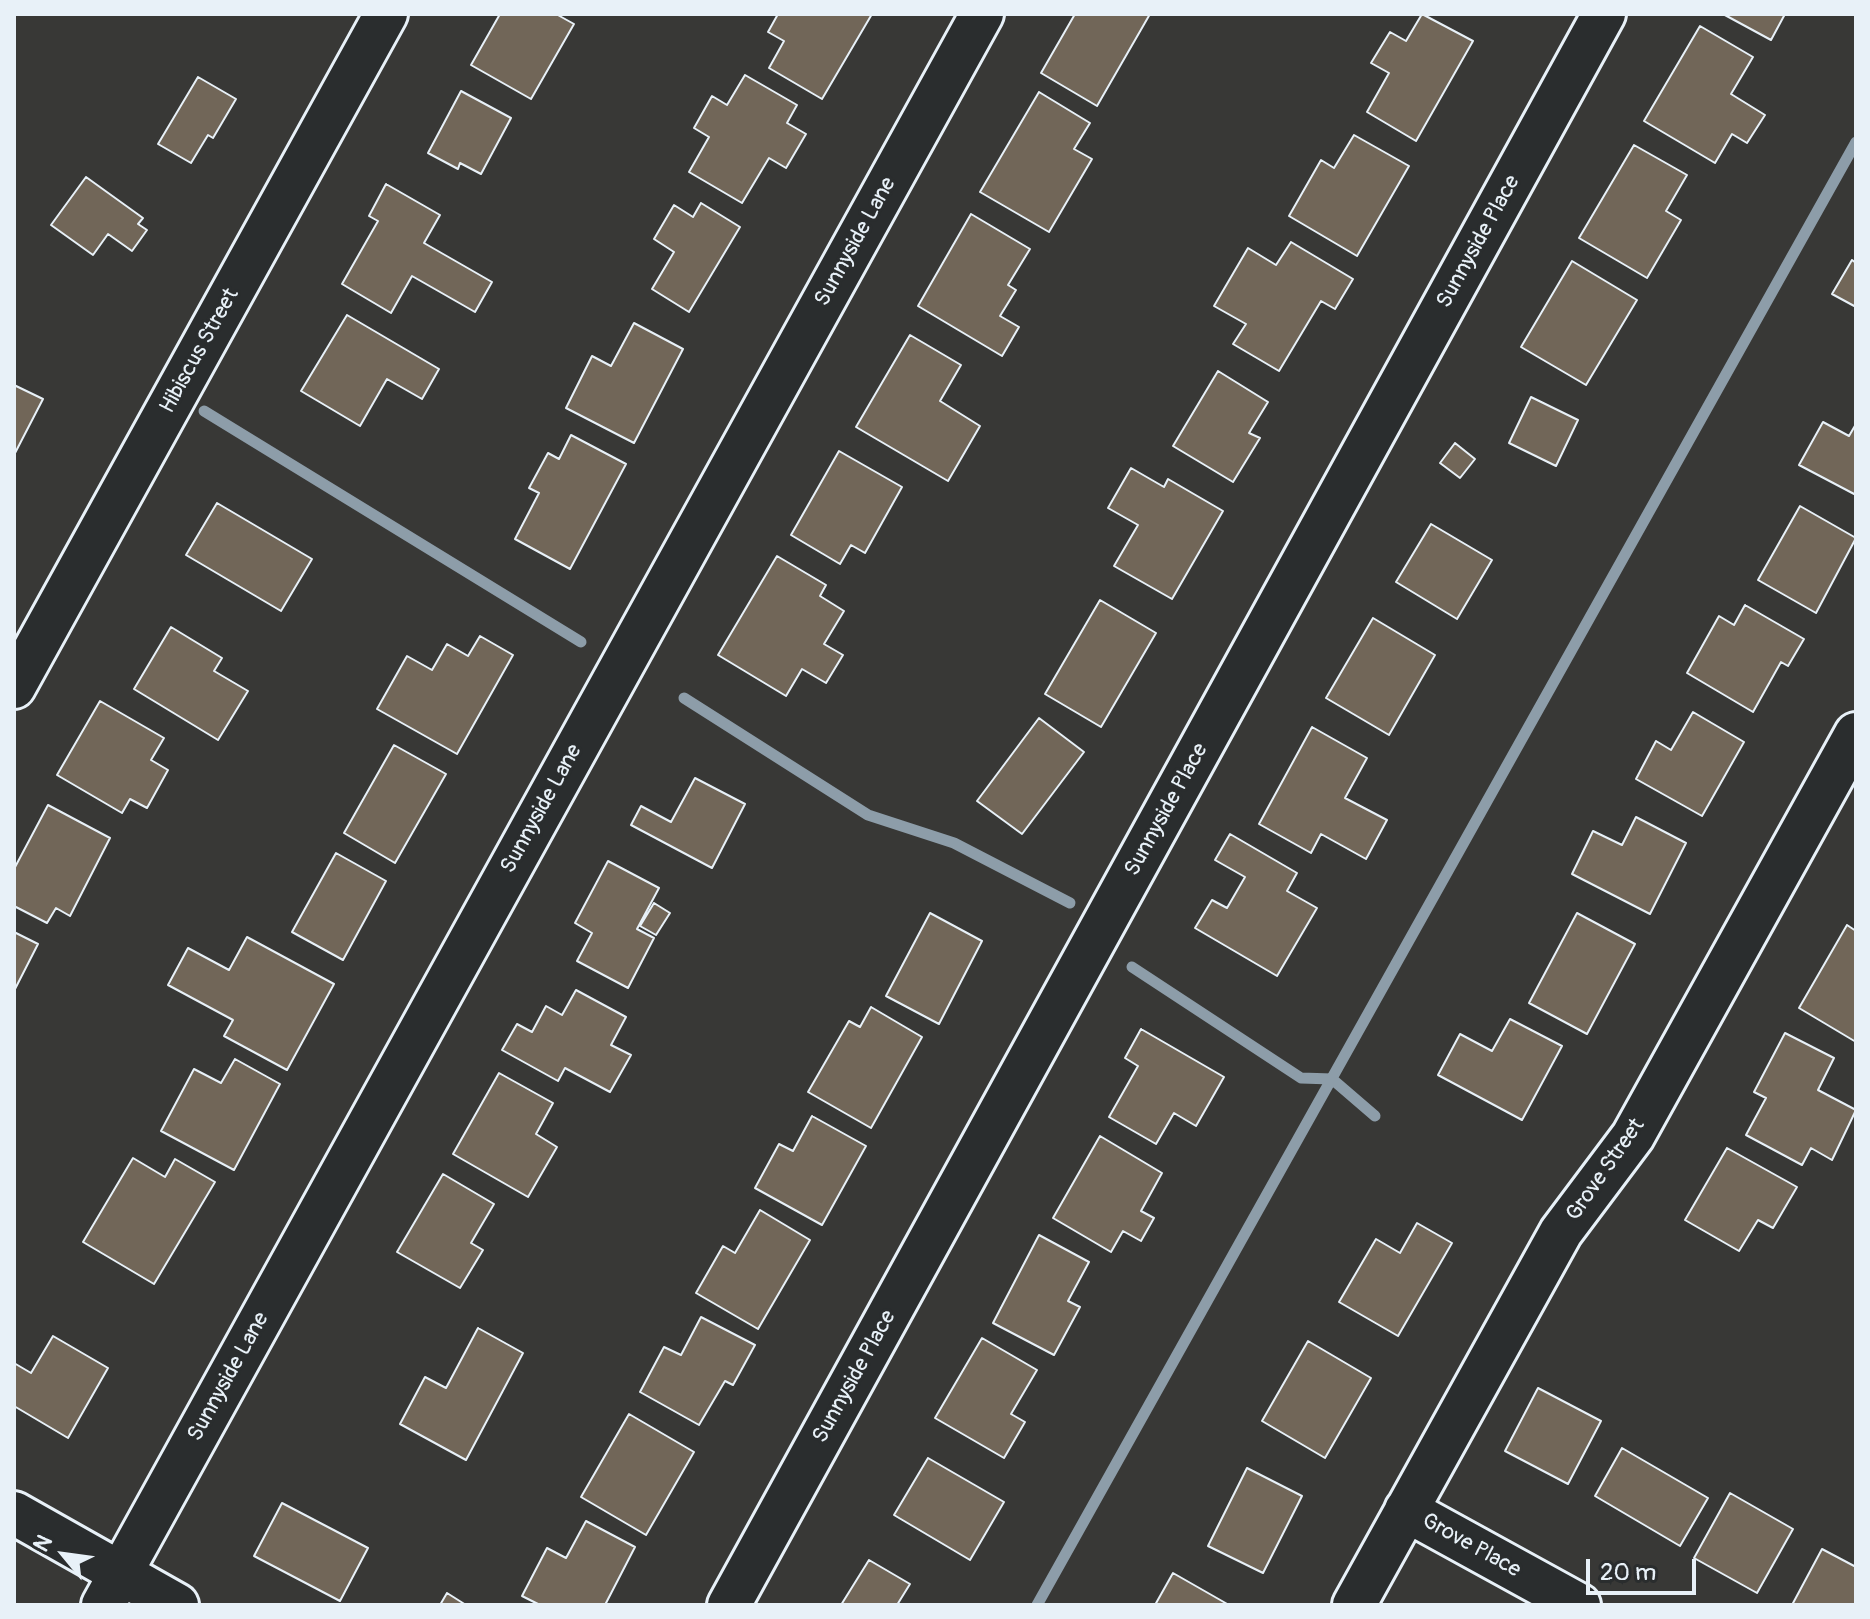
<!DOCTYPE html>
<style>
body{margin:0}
#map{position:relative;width:1870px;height:1619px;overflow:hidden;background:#383836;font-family:Pangolin,sans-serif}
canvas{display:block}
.frame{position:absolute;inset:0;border:16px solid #e8f1f8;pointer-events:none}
.north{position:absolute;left:24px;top:1515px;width:80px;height:80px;-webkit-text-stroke:6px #2a2d2e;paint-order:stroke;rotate:299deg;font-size:22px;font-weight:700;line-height:32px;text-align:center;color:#e8f1f8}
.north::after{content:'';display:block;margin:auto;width:28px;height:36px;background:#e8f1f8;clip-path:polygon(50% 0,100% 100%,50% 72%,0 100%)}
.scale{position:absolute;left:1586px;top:1559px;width:110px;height:36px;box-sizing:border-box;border:4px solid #e8f1f8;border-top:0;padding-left:10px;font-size:24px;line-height:28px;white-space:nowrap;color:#e8f1f8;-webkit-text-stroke:6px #2a2d2e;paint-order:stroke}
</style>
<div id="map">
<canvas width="1870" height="1619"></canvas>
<div class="frame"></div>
<div class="north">N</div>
<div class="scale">20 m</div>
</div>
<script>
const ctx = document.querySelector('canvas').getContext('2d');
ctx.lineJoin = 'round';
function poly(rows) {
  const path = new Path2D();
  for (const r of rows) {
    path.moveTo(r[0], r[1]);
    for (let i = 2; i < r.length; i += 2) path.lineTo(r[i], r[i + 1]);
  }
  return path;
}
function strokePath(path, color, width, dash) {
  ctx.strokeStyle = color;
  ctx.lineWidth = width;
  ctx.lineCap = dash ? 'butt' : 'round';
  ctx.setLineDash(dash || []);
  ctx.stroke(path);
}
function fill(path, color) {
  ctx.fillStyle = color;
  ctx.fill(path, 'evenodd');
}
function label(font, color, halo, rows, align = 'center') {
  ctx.font = font + ' Pangolin,sans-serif';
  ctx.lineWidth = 6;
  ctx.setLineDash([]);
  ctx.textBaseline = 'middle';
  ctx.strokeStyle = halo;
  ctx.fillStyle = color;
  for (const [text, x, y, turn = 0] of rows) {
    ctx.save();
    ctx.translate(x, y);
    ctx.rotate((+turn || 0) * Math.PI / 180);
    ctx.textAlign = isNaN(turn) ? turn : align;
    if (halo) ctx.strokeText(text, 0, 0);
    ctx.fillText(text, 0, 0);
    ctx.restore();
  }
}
const stream = poly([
 [204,411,581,642],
 [684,698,868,815,954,843,1070,903],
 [1132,967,1301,1078,1332,1079,1375,1116],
 [1037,1605,1856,142]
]);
const building = poly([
 [500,14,556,14,574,24,531,99,471,65,500,14],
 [778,14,872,14,822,99,769,68,784,41,768,32,778,14],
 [1075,14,1150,14,1097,106,1041,73,1075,14],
 [1422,14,1473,41,1416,141,1367,112,1389,73,1371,63,1390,32,1406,41,1422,14],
 [1723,14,1785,14,1771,40,1723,14],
 [1700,26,1753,57,1731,94,1765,115,1747,143,1732,134,1715,163,1644,121,1700,26],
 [745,75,797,105,787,123,806,134,786,168,769,158,742,203,689,172,709,137,694,128,712,96,727,105,745,75],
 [198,77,236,99,213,138,208,135,191,163,158,144,198,77],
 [461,91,511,118,481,174,460,163,458,169,428,153,461,91],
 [1039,92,1090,123,1074,149,1092,159,1049,232,980,192,1039,92],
 [1354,135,1409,166,1357,256,1289,216,1321,160,1334,168,1354,135],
 [1634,145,1687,175,1666,211,1681,220,1647,278,1579,238,1634,145],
 [86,177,143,218,138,224,147,230,132,251,108,234,93,255,51,225,86,177],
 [386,184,440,215,424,243,492,282,475,312,412,276,391,313,342,284,378,221,369,216,386,184],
 [701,203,740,227,689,312,652,289,674,252,654,239,674,205,693,217,701,203],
 [971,214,1030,249,1008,285,1016,290,1000,316,1019,327,1002,356,918,306,971,214],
 [1291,242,1353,279,1335,309,1321,301,1279,371,1233,344,1246,324,1214,306,1248,248,1276,265,1291,242],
 [1852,260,1856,263,1856,307,1832,294,1852,260],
 [1572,261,1637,300,1586,385,1521,347,1572,261],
 [347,315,439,369,422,399,387,379,360,426,301,391,347,315],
 [634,323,683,349,634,443,566,408,592,356,611,366,634,323],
 [910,335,961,365,940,401,980,426,948,481,856,427,910,335],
 [1218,371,1268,402,1249,433,1260,438,1233,482,1173,446,1218,371],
 [14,385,43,399,14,455,14,385],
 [1531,397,1578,420,1556,466,1509,443,1531,397],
 [1823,422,1849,436,1856,424,1856,495,1799,465,1823,422],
 [571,435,626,464,570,569,515,539,539,493,529,488,548,453,559,459,571,435],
 [1455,443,1475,459,1460,478,1440,463,1455,443],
 [839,451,902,487,865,553,851,545,840,564,791,535,839,451],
 [1131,468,1164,487,1168,479,1223,511,1172,599,1114,566,1138,525,1108,508,1131,468],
 [217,503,312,559,281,611,186,555,217,503],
 [1800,506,1856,538,1816,613,1758,580,1800,506],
 [1431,524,1492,560,1457,619,1396,582,1431,524],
 [777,556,826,585,820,596,844,611,824,644,843,655,826,683,802,669,786,696,718,655,777,556],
 [1100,600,1156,633,1101,727,1045,694,1100,600],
 [1745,605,1804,639,1788,666,1781,662,1753,712,1687,673,1719,616,1734,625,1745,605],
 [1373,618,1435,655,1389,735,1326,698,1373,618],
 [171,627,222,658,214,671,248,691,218,740,134,689,171,627],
 [480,636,513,655,457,754,377,709,407,656,432,670,447,644,468,656,480,636],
 [100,701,164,738,151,760,168,770,147,808,130,799,122,813,57,775,100,701],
 [1693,712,1744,742,1702,816,1636,779,1656,741,1671,750,1693,712],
 [1039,718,1084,752,1022,834,977,801,1039,718],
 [1312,727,1367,758,1345,798,1387,820,1366,859,1321,834,1311,853,1259,824,1312,727],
 [394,745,446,774,395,863,344,833,394,745],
 [695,778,745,804,712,868,631,825,641,806,671,822,695,778],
 [48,805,110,838,70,916,56,908,47,923,14,906,14,869,48,805],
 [1636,817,1686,843,1650,914,1572,874,1593,831,1622,845,1636,817],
 [1230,834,1297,873,1287,891,1317,908,1277,976,1195,928,1212,900,1227,908,1245,877,1215,860,1230,834],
 [336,853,386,881,343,960,292,932,336,853],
 [608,861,659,888,637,929,654,938,628,988,577,961,592,933,575,923,608,861],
 [654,903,670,913,656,935,640,926,654,903],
 [930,913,982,941,939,1024,886,996,930,913],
 [1577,913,1635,944,1587,1034,1529,1003,1577,913],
 [1847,925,1856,931,1856,1042,1799,1008,1847,925],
 [14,932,38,944,14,991,14,932],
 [247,937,334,984,287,1070,224,1036,233,1020,168,985,188,948,229,970,247,937],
 [576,990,626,1017,611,1045,631,1055,610,1092,565,1068,558,1081,502,1050,517,1024,532,1032,546,1006,562,1015,576,990],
 [871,1007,922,1037,871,1128,808,1092,849,1021,860,1027,871,1007],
 [1510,1019,1562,1046,1522,1120,1438,1075,1460,1034,1492,1051,1510,1019],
 [1141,1029,1224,1077,1196,1126,1174,1113,1156,1144,1109,1117,1138,1066,1125,1058,1141,1029],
 [1785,1033,1834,1058,1818,1090,1856,1110,1832,1160,1811,1148,1802,1165,1746,1135,1766,1098,1754,1092,1785,1033],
 [235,1059,280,1084,234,1170,161,1131,194,1069,221,1083,235,1059],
 [499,1073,553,1103,536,1134,557,1147,528,1197,453,1154,499,1073],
 [812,1116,866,1146,822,1225,755,1188,779,1144,793,1151,812,1116],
 [1100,1136,1162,1173,1141,1211,1154,1218,1141,1241,1123,1231,1111,1252,1053,1218,1100,1136],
 [1727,1148,1797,1187,1773,1228,1758,1220,1739,1251,1685,1220,1727,1148],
 [133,1158,165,1177,175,1159,215,1182,154,1284,83,1242,133,1158],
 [443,1174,494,1204,471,1243,483,1250,460,1288,397,1252,443,1174],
 [760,1210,810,1240,758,1329,696,1293,723,1246,735,1253,760,1210],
 [1417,1223,1452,1243,1398,1336,1339,1302,1376,1239,1400,1253,1417,1223],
 [1039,1235,1089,1262,1068,1301,1080,1307,1054,1355,993,1323,1039,1235],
 [701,1317,755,1345,733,1385,725,1381,699,1425,640,1392,664,1347,681,1355,701,1317],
 [478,1328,523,1353,466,1460,400,1424,425,1377,446,1388,478,1328],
 [53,1336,108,1368,68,1438,14,1406,14,1363,31,1373,53,1336],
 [982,1338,1037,1370,1011,1414,1025,1422,1004,1458,935,1418,982,1338],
 [1308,1341,1371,1378,1325,1458,1262,1421,1308,1341],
 [1538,1388,1601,1421,1568,1484,1505,1451,1538,1388],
 [629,1414,694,1452,646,1535,581,1497,629,1414],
 [1622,1448,1708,1498,1680,1546,1595,1496,1622,1448],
 [928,1458,1004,1502,970,1560,894,1515,928,1458],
 [1247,1468,1302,1496,1263,1573,1208,1546,1247,1468],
 [1730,1493,1793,1529,1757,1593,1694,1558,1730,1493],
 [282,1503,368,1548,340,1601,254,1556,282,1503],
 [586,1521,635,1547,605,1605,540,1605,522,1596,547,1548,566,1558,586,1521],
 [1822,1549,1856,1567,1856,1605,1792,1605,1822,1549],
 [869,1560,910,1584,897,1605,841,1605,869,1560],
 [1173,1573,1229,1605,1155,1605,1173,1573],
 [447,1593,466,1605,440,1605,447,1593]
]);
const minor = poly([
 [14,687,386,14],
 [1406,1510,1579,1605],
 [14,1513,177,1605],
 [103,1605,982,14],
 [729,1605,1604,14],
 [1354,1605,1561,1232,1633,1136,1856,734]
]);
const streetNames = [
 ["Sunnyside Lane",856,242,-61],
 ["Sunnyside Place",1479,242,-61],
 ["Hibiscus Street",200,351,-61],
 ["Sunnyside Lane",542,809,-61],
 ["Sunnyside Place",1167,810,-61],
 ["Grove Street",1606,1170,-55],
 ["Sunnyside Lane",229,1377,-61],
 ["Sunnyside Place",855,1377,-61],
 ["Grove Place",1471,1546,29]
];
strokePath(stream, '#8d9da9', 11);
fill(building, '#716658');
strokePath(building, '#e8f1f8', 2);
strokePath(minor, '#e8f1f8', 48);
strokePath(minor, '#2a2d2e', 42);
label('22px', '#e8f1f8', '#2a2d2e', streetNames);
</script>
